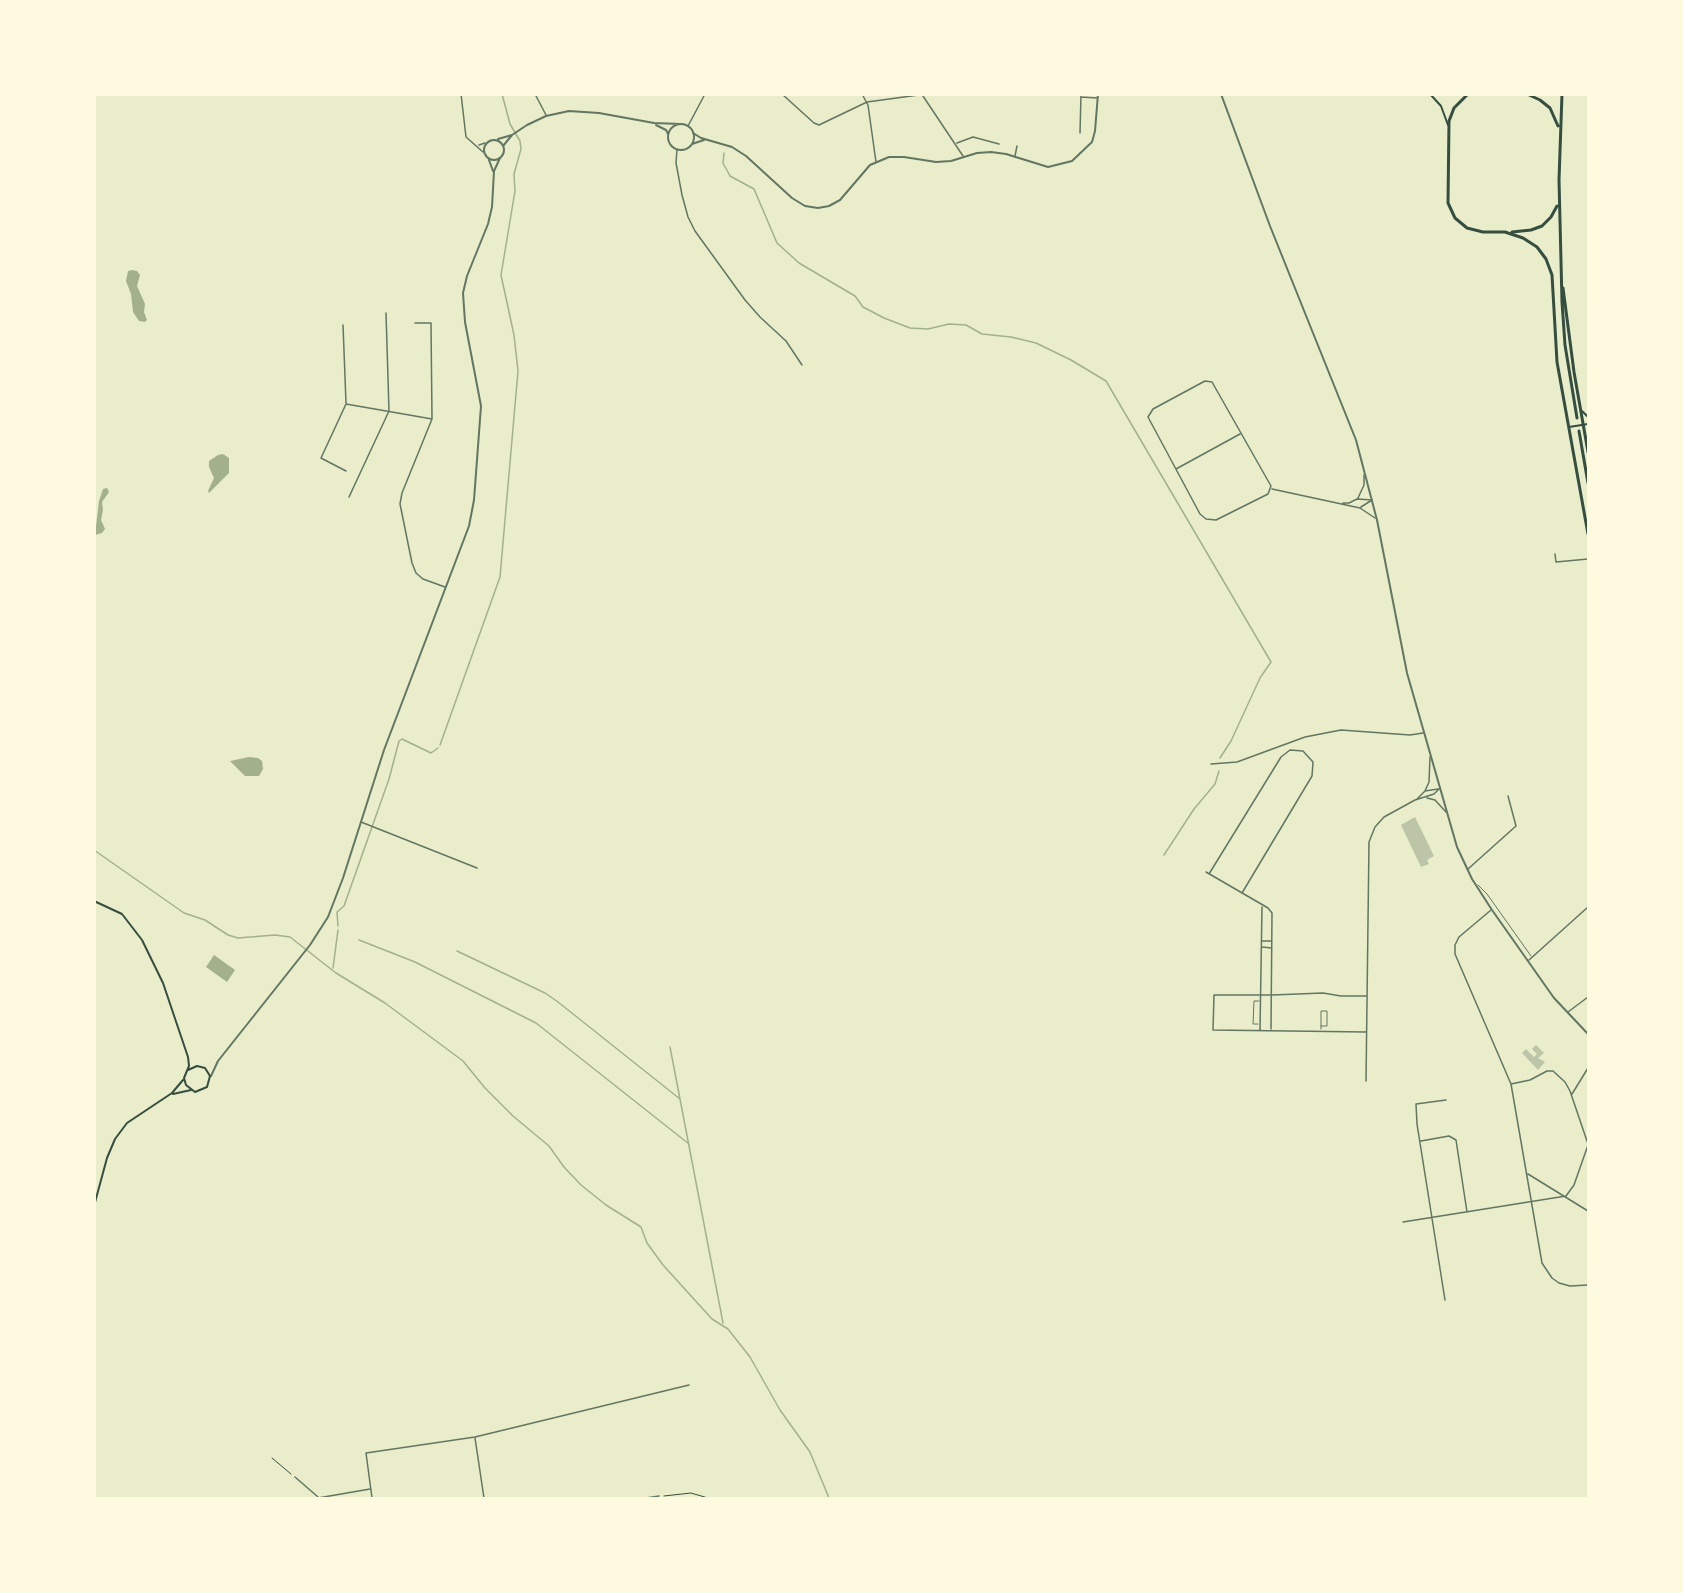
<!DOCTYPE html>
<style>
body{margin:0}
#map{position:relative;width:1683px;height:1593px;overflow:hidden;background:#e9edc9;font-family:"PT Sans",sans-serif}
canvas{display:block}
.frame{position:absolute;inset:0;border:96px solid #fefae0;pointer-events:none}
</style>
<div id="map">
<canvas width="1683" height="1593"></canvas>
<div class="frame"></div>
</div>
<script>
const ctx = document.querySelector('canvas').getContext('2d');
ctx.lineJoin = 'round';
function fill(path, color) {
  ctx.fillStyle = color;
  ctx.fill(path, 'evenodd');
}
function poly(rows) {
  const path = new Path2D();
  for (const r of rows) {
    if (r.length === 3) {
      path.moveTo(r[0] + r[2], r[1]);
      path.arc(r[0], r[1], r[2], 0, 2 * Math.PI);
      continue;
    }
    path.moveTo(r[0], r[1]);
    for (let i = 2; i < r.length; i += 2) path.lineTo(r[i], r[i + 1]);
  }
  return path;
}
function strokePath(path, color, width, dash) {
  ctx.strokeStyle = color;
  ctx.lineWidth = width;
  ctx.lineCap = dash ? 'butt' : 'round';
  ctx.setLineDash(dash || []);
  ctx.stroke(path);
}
const water = poly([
 [132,270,137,271,140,275,137,286,145,304,144,312,147,320,145,322,139,321,133,312,131,294,126,281,128,271],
 [223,454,229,458,229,473,209,493,208,491,214,478,209,467,209,461,218,455],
 [107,488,109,492,102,502,103,510,101,520,105,529,102,533,95,535,99,501,103,489],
 [249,757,258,758,262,761,263,769,259,776,245,776,230,761],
 [214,955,235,970,227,982,206,967]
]);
const stream = poly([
 [724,153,723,163,730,176,754,189,777,243,799,263,855,296,863,307,884,318,910,328,928,329,949,324,966,325,982,334,1011,337,1036,343,1071,360,1106,381,1271,662,1260,678,1231,741,1220,758],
 [440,745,500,577,518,371,514,335,501,275,515,191,514,174,521,149,520,141,510,124,502,94],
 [94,850,184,913,205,920,228,935,238,938,275,935,290,937,336,973,385,1003,463,1061,485,1088,513,1116,549,1146,564,1167,581,1185,606,1205,641,1227,647,1243,663,1265,712,1319,728,1329,750,1357,780,1410,810,1452,829,1498],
 [1164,855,1194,809,1215,784,1219,771],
 [338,926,337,912,344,906,389,779,399,741,402,739,431,753,438,748],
 [359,940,415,962,536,1023,689,1144],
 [457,951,545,993,558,1002,680,1099],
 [333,968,338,930],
 [670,1047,723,1323]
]);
const building = poly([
 [1415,817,1434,856,1427,860,1429,864,1421,867,1401,825],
 [1536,1045,1544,1053,1538,1058,1545,1062,1538,1070,1522,1053,1526,1049,1534,1057,1537,1054,1532,1049]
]);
const path = poly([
 [272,1458,291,1474],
 [664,1496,691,1493,708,1498]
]);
const service = poly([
 [1478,885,1487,894,1531,956],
 [1258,1024,1253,1024,1254,1001,1259,1001],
 [1321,1026,1327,1026,1327,1011,1321,1011,1321,1029]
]);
const pedestrian = poly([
 [349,497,389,411,386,313]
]);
const minor = poly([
 [461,94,466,137,483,152],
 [535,94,546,115],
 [782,94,814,123,819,125,867,102,926,94],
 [862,94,868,105,876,162],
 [923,96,963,156],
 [1081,97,1097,98],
 [688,126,705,94],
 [1080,133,1081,94],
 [957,143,973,137,999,144],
 [479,145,485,143],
 [677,149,676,163,682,195,688,217,695,231,745,300,760,317,786,341,802,365],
 [1015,156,1017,146],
 [415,323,431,323,432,419],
 [343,325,346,403],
 [1205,381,1212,382,1271,486,1268,494,1216,520,1206,519,1200,514,1148,417,1153,409,1205,381],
 [1176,469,1240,434],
 [346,471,321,458,346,404,432,419,402,493,400,504,412,563,416,573,423,579,445,587],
 [1272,489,1360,508,1375,518],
 [1358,498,1364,485,1364,475],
 [1343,503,1349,503,1357,499,1372,500],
 [1361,507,1372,500],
 [1555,554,1556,562,1588,559],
 [1211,764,1237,762,1305,737,1341,730,1410,735,1423,733],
 [1425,791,1438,789],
 [1427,798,1435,800,1446,812],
 [1417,799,1425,791,1429,782,1430,757],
 [361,822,477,868],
 [1468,869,1516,826,1508,796],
 [1206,872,1268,908,1272,913,1271,1029],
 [1209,874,1281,757,1290,750,1303,751,1313,762,1312,776,1242,893],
 [1491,910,1459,937,1455,945,1455,954,1511,1084,1542,1263,1552,1278,1559,1283,1570,1286,1588,1285],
 [1262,941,1271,941],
 [1262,947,1272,948],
 [1529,960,1588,907],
 [1568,1012,1588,997],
 [1260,1030,1262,907],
 [1366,1032,1213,1030,1214,995,1272,995,1323,993,1341,996,1366,996],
 [1366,1081,1369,842,1375,827,1384,817,1415,800,1434,794,1440,788],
 [1511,1084,1530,1080,1547,1071,1553,1071,1565,1082,1570,1091,1588,1144],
 [1572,1094,1588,1068],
 [1421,1141,1449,1136,1456,1140,1467,1212],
 [1528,1174,1588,1211],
 [1403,1222,1566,1196,1574,1185,1588,1145],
 [1445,1300,1417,1124,1416,1104,1446,1100],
 [475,1438,484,1498],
 [295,1477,318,1497],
 [318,1498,370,1489],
 [372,1498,366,1453,475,1437,689,1385],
 [646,1498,659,1496]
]);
const tertiary = poly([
 [1221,94,1270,226,1356,440,1377,520,1407,673,1457,847,1472,879,1492,910,1554,998,1588,1034],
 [681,137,13],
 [656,125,666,130,668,134],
 [693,133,701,138,732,147,746,156,792,198,805,206,818,208,829,206,840,200,870,165,889,157,904,157,936,162,951,161,977,153,991,152,1006,154,1048,167,1072,161,1092,142,1095,131,1098,94],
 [498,139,512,135],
 [494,150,10],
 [692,144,704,140],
 [503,146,512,135,527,125,546,116,569,111,599,113,654,123,680,124],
 [489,160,493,171],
 [211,1076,218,1061,310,945,328,917,343,878,384,750,469,526,474,500,481,406,465,322,463,293,467,276,488,224,492,207,494,171,500,158]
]);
const secondary = poly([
 [1430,94,1441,106,1448,125],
 [1582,411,1588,417],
 [1569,427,1588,424],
 [1587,442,1588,434],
 [94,901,122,914,142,940,163,983,188,1057,189,1066,184,1078,186,1085,195,1092,207,1087,210,1076,205,1068,197,1066,188,1070],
 [173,1094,191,1090],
 [94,1206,107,1158,115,1139,127,1123,172,1093,183,1080]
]);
const primary = poly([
 [1468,94,1454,108,1449,121,1448,203,1455,218,1467,228,1483,232,1506,232],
 [1527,94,1540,100,1550,108,1558,126],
 [1562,94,1559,180,1562,302,1565,345,1577,418],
 [1505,232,1523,238,1537,247,1546,259,1552,275,1557,362,1588,534],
 [1512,232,1531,230,1542,226,1551,217,1557,206],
 [1563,288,1574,372,1588,452],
 [1579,431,1588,483]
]);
fill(water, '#a3b18a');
strokePath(stream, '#a3b18a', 1.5);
fill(building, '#bcc5a7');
strokePath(path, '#344e41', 1);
strokePath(service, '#617663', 1);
strokePath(pedestrian, '#617663', 1.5);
strokePath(minor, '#617663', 1.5);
strokePath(tertiary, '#617663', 2);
strokePath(secondary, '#344e41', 2);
strokePath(primary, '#344e41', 3);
</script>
